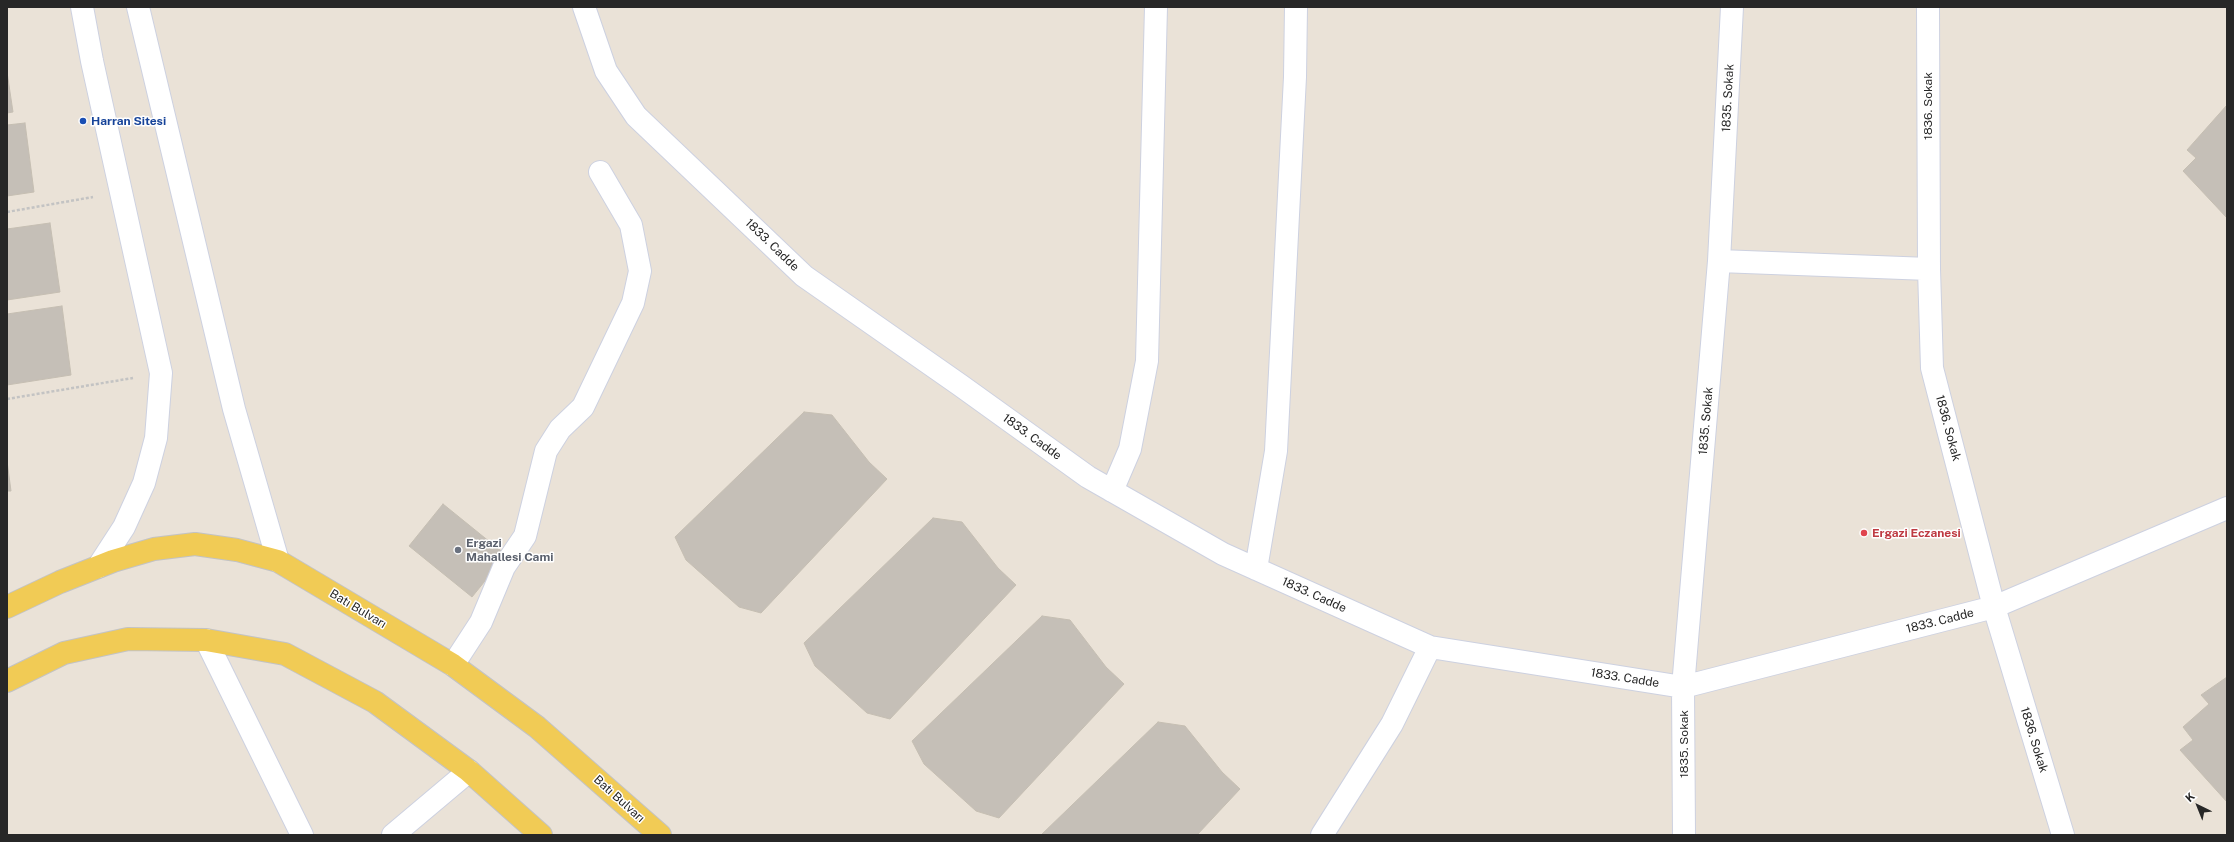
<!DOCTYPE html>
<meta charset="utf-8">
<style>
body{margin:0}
#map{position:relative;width:2234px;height:842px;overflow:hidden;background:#eae2d7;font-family:"Public Sans",sans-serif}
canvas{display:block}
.frame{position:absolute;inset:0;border:8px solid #272727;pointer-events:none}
.north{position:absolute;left:2178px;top:786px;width:40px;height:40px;-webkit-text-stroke:3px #fff;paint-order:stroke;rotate:317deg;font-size:11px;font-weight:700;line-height:16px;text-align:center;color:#272727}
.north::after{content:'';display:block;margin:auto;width:14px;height:18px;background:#272727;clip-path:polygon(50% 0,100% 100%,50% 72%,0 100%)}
</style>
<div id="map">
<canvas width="2234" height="842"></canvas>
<div class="frame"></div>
<div class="north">K</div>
</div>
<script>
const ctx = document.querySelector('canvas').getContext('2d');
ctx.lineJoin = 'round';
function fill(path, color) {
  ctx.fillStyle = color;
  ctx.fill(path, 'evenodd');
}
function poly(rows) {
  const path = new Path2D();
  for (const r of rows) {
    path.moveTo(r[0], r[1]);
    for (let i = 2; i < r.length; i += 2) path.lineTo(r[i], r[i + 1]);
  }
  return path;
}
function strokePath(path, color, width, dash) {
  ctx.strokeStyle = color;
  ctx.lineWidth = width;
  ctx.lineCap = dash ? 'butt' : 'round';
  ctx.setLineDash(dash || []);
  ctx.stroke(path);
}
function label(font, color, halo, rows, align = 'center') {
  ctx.font = font + ' "Public Sans",sans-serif';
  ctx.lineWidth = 3;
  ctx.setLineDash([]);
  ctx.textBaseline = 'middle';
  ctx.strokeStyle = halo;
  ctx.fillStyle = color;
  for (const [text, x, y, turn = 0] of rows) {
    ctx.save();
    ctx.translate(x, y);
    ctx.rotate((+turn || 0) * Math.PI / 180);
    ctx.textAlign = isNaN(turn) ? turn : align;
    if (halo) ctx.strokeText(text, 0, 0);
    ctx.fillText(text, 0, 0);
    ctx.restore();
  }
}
const building = poly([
 [7,72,13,112,7,113,7,72],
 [2227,105,2227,218,2183,171,2196,158,2187,150,2227,105],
 [25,123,34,192,7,196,7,125,25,123],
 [50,223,60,292,7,300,7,229,50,223],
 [62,306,71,375,7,385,7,314,62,306],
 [804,412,832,415,869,462,887,479,761,613,739,607,686,560,675,537,804,412],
 [7,461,11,491,7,491,7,461],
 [443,504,506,555,472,597,409,546,443,504],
 [933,518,962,522,998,568,1016,585,890,719,867,713,815,666,804,643,933,518],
 [1042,616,1070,620,1106,667,1124,684,999,818,976,811,924,764,912,741,1042,616],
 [2227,677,2227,802,2180,750,2193,740,2183,727,2209,704,2201,695,2227,677],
 [1158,722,1185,726,1222,772,1240,789,1197,835,1041,835,1158,722]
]);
const path = poly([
 [7,212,93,197],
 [7,399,133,378]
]);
const minor = poly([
 [584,7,606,71,636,116,804,276,960,385,1088,477,1223,554,1430,647,1683,687,1994,607,2227,508],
 [1928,7,1929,269,1932,368,1994,607,2063,835],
 [1719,261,1929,269],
 [1112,491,1130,449,1147,361,1156,7],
 [1256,569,1276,451,1295,77,1296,7],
 [206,640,302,835],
 [453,665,481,622,504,567,525,536,546,451,560,429,583,407,633,303,640,271,631,225,600,172],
 [393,835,469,771],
 [1322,835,1392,724,1430,647],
 [1684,835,1683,687,1719,261,1732,7]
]);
const secondary = poly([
 [82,7,92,61,161,373,156,438,144,483,124,527,98,567],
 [138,7,234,409,278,561]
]);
const primary = poly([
 [7,607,60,582,113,561,154,549,195,544,237,550,278,561,453,665,537,727,660,835],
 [7,681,64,653,128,639,206,640,285,654,375,702,469,771,541,835]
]);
const markers = [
 [83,121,4,"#1a4fb4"],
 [1864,533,4,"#e0444e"],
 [458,550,4,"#6b7280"]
];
const streetNames = [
 ["1835. Sokak",1728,98,-87],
 ["1836. Sokak",1928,106,-90],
 ["1833. Cadde",772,245,44],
 ["1835. Sokak",1706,421,-85],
 ["1836. Sokak",1948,428,75],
 ["1833. Cadde",1032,437,36],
 ["1833. Cadde",1314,595,24],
 ["Batı Bulvarı",358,609,31],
 ["1833. Cadde",1940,621,-14],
 ["1833. Cadde",1625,678,9],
 ["1836. Sokak",2034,740,73],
 ["1835. Sokak",1684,744,-90],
 ["Batı Bulvarı",619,799,42]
];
const transitNames = [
 ["Harran Sitesi",91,121]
];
const healthNames = [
 ["Ergazi Eczanesi",1872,533]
];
const worshipNames = [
 ["Ergazi",466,543],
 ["Mahallesi Cami",466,557]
];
fill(building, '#c5bfb7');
strokePath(building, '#c5beb2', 1);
strokePath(minor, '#cdd1e0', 24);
strokePath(secondary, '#cdd1e0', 24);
strokePath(primary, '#c3c3c3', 24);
strokePath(path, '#c3c3c3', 2.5, [3, 2]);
strokePath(minor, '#fff', 22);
strokePath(secondary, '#fff', 22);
strokePath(primary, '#f1cb55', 22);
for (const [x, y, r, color] of markers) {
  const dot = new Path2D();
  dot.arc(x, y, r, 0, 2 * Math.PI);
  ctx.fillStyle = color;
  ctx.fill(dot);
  strokePath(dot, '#fff', 1.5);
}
label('12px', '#272727', '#fff', streetNames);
label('bold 12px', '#164399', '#fff', transitNames, 'left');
label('bold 12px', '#be3a42', '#fff', healthNames, 'left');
label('bold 12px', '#5b616d', '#fff', worshipNames, 'left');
</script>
